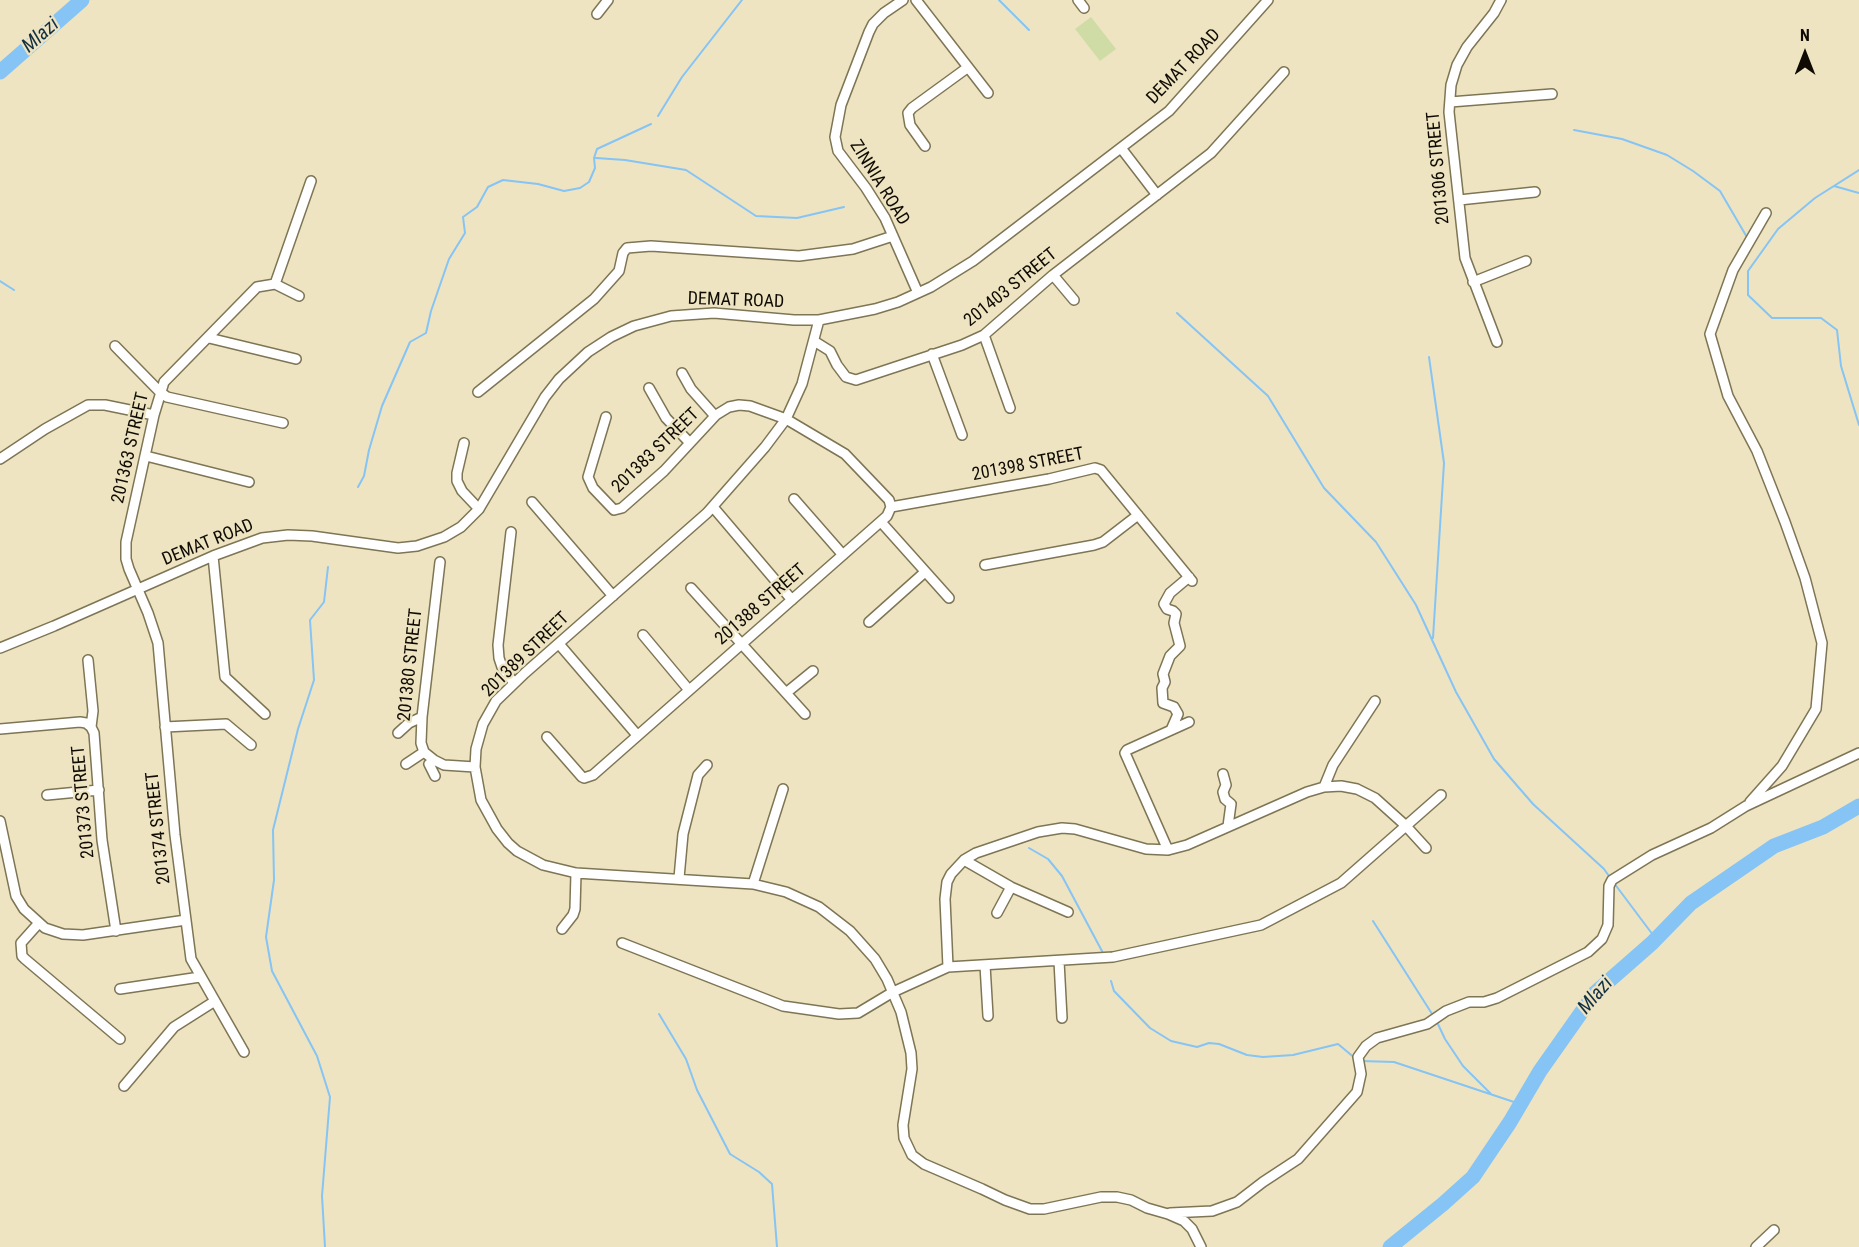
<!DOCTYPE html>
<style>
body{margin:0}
#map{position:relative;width:1859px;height:1247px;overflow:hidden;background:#eee4c2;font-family:"Roboto Condensed",sans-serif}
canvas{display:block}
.north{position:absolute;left:1775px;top:24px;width:60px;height:60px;-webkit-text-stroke:4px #eee4c2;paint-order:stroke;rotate:0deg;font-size:16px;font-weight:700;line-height:24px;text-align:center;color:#0f0b02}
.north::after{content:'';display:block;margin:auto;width:21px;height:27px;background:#0f0b02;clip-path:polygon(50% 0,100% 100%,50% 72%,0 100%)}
</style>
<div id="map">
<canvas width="1859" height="1247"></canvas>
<div class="north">N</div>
</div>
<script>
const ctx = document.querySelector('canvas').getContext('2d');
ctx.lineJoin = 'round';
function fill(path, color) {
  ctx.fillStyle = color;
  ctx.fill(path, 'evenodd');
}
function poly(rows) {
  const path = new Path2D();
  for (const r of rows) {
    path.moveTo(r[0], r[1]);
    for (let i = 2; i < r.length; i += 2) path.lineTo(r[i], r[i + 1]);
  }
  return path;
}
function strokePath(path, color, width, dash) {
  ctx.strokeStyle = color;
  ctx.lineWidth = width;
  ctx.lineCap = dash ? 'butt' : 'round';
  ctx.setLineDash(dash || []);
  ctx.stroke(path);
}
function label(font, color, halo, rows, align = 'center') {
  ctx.font = font + ' "Roboto Condensed",sans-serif';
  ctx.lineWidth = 4.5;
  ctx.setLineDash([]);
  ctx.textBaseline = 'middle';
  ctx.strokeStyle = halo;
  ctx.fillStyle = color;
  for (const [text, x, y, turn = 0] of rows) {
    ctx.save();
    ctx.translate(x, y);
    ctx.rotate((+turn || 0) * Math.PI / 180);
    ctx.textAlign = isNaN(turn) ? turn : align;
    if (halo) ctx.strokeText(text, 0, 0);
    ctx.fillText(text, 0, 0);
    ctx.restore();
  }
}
const green = poly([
 [1091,17,1116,49,1100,61,1075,29]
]);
const stream = poly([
 [999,0,1029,30],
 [658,116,682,77,742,0],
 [1574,130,1622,139,1667,155,1693,171,1720,191,1748,239],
 [596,158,625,160,686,170,756,216,797,218,844,207],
 [1859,170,1815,198,1778,229,1748,271,1748,295,1772,318,1821,318,1837,330,1841,366,1859,425],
 [1834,186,1859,193],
 [0,281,14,290],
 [1177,313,1268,396,1324,488,1376,542,1416,605,1456,692,1494,759,1533,804,1604,869,1611,879],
 [1429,357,1444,463,1433,638],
 [358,487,364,476,369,450,382,406,410,342,426,333,431,311,449,259,465,233,463,217,477,207,488,187,503,180,538,184,564,191,580,188,589,182,595,168,594,158,597,149,651,124],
 [1029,848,1048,859,1062,876,1103,953],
 [1614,883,1656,939],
 [1373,921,1434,1017],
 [1111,981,1114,991,1150,1028,1171,1041,1197,1047,1209,1043,1219,1044,1247,1055,1263,1057,1293,1055,1338,1044,1356,1059],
 [659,1014,686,1059,697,1090,730,1154,759,1172,772,1184,777,1247],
 [1437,1022,1445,1039,1463,1066,1491,1094],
 [1361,1061,1394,1062,1520,1104],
 [325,1247,322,1196,330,1097,317,1056,272,971,266,937,274,880,273,830,298,729,314,680,310,620,324,602,328,567]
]);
const river = poly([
 [0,72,82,0],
 [1390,1247,1443,1204,1473,1177,1510,1122,1540,1071,1595,993,1652,943,1691,903,1774,846,1823,827,1859,806]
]);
const minor = poly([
 [903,0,884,13,873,24,869,32,841,105,835,137,838,151,866,188,885,218,918,293],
 [916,0,988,93],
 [1078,0,1084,8],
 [597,14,608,0],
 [1450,102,1552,94],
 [925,146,910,125,908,113,912,108,967,68],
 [1121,148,1157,195],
 [1459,200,1535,192],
 [1053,275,1074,300],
 [1473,282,1526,261],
 [275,284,311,181],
 [819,320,802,384,786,419,765,447,707,513,525,673,496,701,483,724,476,749,475,767,481,800,497,829,508,843,517,851,543,865,576,873,753,884,786,892,819,907,850,931,875,959,887,979,901,1012,911,1053,912,1069,903,1125,904,1138,912,1155,924,1164,982,1189,1005,1200,1030,1209,1044,1209,1101,1197,1117,1197,1131,1200,1147,1208,1168,1214,1184,1221,1192,1229,1201,1247],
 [984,335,1010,408],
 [209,338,296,359],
 [814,341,830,351,837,365,846,377,856,380,962,345,984,335,1053,275,1211,153,1284,72],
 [1497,342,1465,258,1449,112,1451,85,1457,65,1467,47,1494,13,1501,0],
 [115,346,160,392,167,397,283,423],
 [932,354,962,435],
 [682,373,691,389,715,416],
 [649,388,666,418,690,443],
 [478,392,594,299,619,271,623,253,627,248,651,246,799,256,853,249,893,236],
 [464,443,457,473,457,481,462,491,479,509],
 [146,456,249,482],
 [0,459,45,429,88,405,105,405,154,415],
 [794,499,843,555],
 [532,502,613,596],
 [713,507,792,600],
 [891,507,1049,479,1095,468,1101,470,1192,581],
 [881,522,949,598],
 [511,532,498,645,499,658,502,667,514,683],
 [213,556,225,677,265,714],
 [440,562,422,717,421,743,424,752,434,760,444,765,475,767],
 [985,565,1094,545,1103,542,1138,515],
 [691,588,805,714],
 [869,622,925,572],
 [643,635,689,690],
 [559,644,637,735],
 [0,648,54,626,213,556,262,538,288,535,312,536,398,548,417,546,444,537,461,527,479,509,545,397,559,379,588,352,611,337,634,326,671,316,714,313,794,320,819,320,875,309,898,302,931,287,973,261,1169,111,1268,0],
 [88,660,93,711,91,727],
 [786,693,813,671],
 [165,727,226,724,251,745],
 [0,729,80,722,86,723,91,727,94,733,102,840,116,931],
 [1171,730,1178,714,1174,707,1163,703,1162,688,1165,682,1163,674,1170,656,1180,646,1174,623,1176,614,1173,611,1167,609,1164,604,1170,593,1189,577],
 [398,733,409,723,422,717],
 [547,737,582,777,584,778,593,775,887,516,891,507,889,500,845,454,786,419,750,406,739,405,729,407,716,415,664,471,622,508,614,510,593,488,588,477,606,417],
 [434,760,429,764,435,776],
 [406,764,424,752],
 [1223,774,1226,785,1223,792,1225,799,1231,804,1228,826],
 [1324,787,1333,765,1375,701],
 [47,795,99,790],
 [1750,802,1782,766,1816,709,1822,643,1805,578,1785,522,1757,451,1728,396,1710,334,1733,270,1766,213],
 [0,821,16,896,24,909,45,928,63,934,83,935,186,920],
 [1168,850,1125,753,1127,750,1189,722],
 [964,860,1011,887,1068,912],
 [679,878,683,834,698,775,707,765],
 [753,884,783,789],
 [997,913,1011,887],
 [38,924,21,943,22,956,25,959,120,1039],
 [562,929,573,915,575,909,576,873],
 [622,943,783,1006,839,1014,858,1013,893,992,948,967,1113,957,1261,925,1341,883,1441,795],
 [1059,961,1062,1018],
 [985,965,988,1016],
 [948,967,945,899,947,882,951,874,964,860,976,853,1038,832,1062,828,1075,829,1146,849,1168,850,1187,845,1307,792,1324,787,1341,786,1357,789,1375,798,1405,825,1426,848],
 [120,989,200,977],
 [244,1052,191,959,175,835,158,643,148,613,129,569,126,559,126,542,154,415,164,382,257,287,275,284,299,296],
 [124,1086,174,1027,215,1001],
 [1170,1213,1212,1211,1237,1202,1263,1182,1298,1159,1357,1092,1361,1074,1358,1057,1366,1046,1377,1038,1427,1024,1446,1011,1469,1002,1484,1002,1497,998,1588,952,1602,939,1608,925,1609,886,1612,880,1652,855,1711,828,1746,806,1859,753],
 [1756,1247,1774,1230]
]);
const streetNames = [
 ["DEMAT ROAD",1184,67,-46],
 ["201306 STREET",1439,168,-95],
 ["ZINNIA ROAD",879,183,58],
 ["201403 STREET",1011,288,-39],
 ["DEMAT ROAD",736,301,2],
 ["201363 STREET",131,448,-77],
 ["201383 STREET",656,451,-44],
 ["201398 STREET",1028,465,-11],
 ["DEMAT ROAD",208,543,-22],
 ["201388 STREET",761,605,-41],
 ["201389 STREET",526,655,-44],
 ["201380 STREET",411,665,-84],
 ["201373 STREET",84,802,-95],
 ["201374 STREET",159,828,-96]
];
const waterNames = [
 ["Mlazi",41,36,-41],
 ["Mlazi",1596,996,-49]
];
fill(green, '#d0dca5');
strokePath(stream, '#85c4f4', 2);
strokePath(river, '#85c4f4', 15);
strokePath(minor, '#7e7555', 12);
strokePath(minor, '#fff', 9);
label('18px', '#0f0b02', '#eee4c2', streetNames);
label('italic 20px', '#133043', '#eee4c2', waterNames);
</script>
